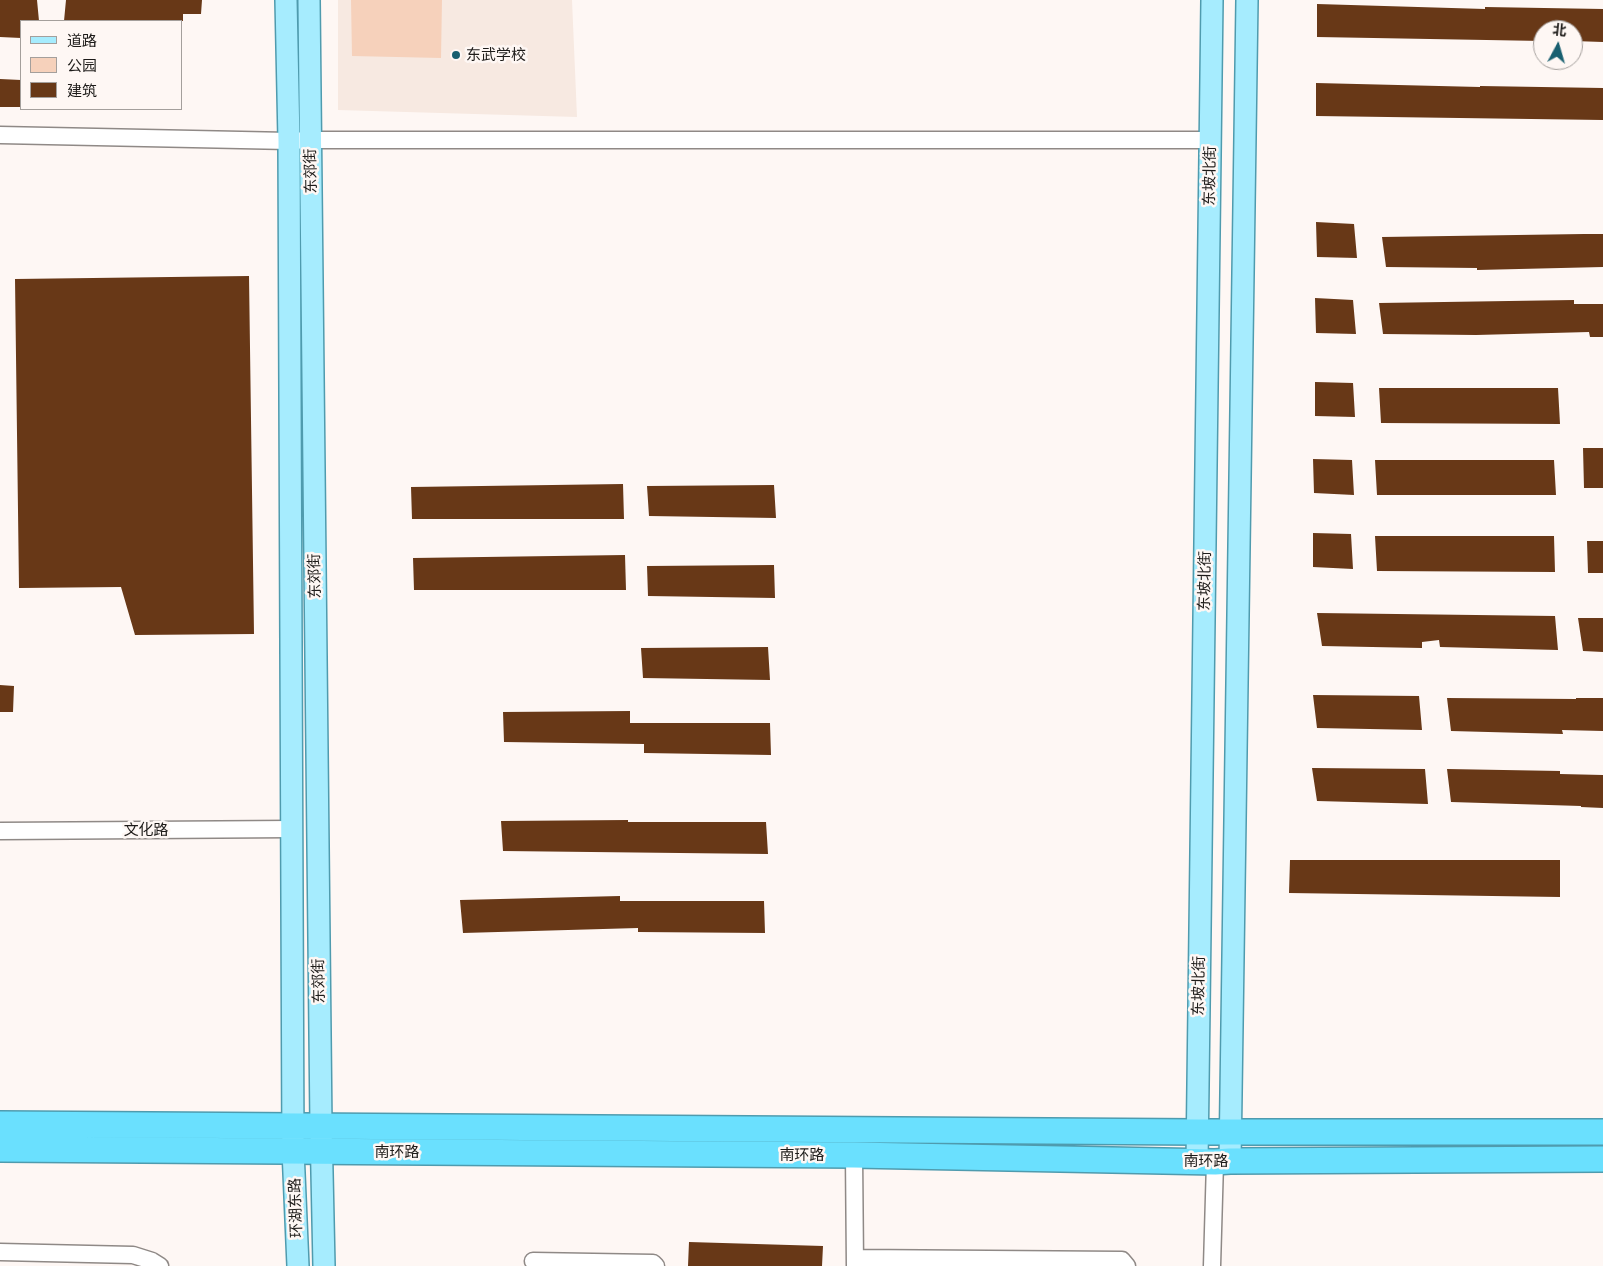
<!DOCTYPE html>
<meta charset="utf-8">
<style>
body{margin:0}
#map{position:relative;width:1603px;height:1266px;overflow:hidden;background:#fef7f4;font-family:"Alegreya Sans","Noto Sans SC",sans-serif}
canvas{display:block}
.legend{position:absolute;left:20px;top:20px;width:162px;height:90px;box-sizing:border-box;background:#fef7f4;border:1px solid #a49f9c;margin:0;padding:6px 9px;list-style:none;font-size:15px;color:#1d1b19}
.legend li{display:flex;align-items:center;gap:10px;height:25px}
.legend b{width:25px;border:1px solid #a49f9c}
.north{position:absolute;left:1533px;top:20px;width:50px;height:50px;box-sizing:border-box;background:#fef7f4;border:1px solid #a49f9c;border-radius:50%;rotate:6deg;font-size:14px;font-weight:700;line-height:20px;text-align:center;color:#1d1b19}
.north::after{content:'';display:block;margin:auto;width:18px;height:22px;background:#185f70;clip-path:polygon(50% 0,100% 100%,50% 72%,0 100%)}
</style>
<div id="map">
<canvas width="1603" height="1266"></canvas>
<ul class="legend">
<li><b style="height:6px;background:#a6ecfe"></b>道路</li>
<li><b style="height:14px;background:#f6d1bb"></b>公园</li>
<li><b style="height:14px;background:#683817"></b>建筑</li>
</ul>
<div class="north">北</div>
</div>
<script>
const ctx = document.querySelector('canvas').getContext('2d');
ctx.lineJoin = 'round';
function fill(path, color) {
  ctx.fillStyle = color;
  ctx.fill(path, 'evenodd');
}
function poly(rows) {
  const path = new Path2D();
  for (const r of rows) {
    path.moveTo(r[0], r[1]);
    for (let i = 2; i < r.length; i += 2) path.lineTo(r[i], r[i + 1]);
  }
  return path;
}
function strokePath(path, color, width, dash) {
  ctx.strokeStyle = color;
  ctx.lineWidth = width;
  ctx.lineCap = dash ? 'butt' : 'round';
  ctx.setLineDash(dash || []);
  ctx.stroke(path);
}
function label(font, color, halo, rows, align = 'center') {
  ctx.font = font + ' "Alegreya Sans","Noto Sans SC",sans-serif';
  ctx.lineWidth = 5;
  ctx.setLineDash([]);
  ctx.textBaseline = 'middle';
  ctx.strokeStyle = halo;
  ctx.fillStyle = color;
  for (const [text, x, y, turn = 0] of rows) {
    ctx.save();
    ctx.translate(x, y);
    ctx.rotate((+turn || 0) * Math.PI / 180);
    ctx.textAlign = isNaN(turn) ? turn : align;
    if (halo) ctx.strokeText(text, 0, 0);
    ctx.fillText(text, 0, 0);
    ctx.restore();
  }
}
const built = poly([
 [338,0,572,0,577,117,338,110]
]);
const green = poly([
 [351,0,442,0,441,58,352,56]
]);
const building = poly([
 [0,0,37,0,39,21,21,21,21,38,0,37],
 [66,0,202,0,201,14,183,14,183,21,64,21],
 [1317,4,1485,9,1485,7,1603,9,1603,42,1573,41,1573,30,1543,30,1543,41,1317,37],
 [0,79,21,80,21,107,0,107],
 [1316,83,1480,87,1480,86,1603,88,1603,120,1316,116],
 [1316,222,1354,224,1357,258,1317,257],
 [1584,234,1603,234,1603,267,1477,270,1477,268,1386,267,1382,237],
 [249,276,254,634,135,635,121,587,19,588,15,279],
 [1315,298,1353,300,1356,334,1316,333],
 [1574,300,1574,304,1603,304,1603,337,1590,337,1589,332,1476,335,1383,334,1379,303],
 [1315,382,1353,383,1355,417,1315,416],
 [1379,388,1558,388,1560,424,1381,423],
 [1583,448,1603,448,1603,488,1584,488],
 [1313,459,1352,460,1354,495,1314,493],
 [1375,460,1554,460,1556,495,1377,495],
 [623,484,624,519,412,519,411,487],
 [774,485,776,518,649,516,647,486],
 [1313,533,1351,534,1353,569,1313,567],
 [1375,536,1554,536,1555,572,1377,571],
 [1587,541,1603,541,1603,573,1588,573],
 [625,555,626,590,414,590,413,558],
 [774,565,775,598,648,596,647,566],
 [1317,613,1555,616,1558,650,1440,647,1439,640,1422,642,1422,648,1322,646],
 [1578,618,1603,618,1603,652,1583,651],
 [768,647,770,680,643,678,641,648],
 [0,685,14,686,13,712,0,712],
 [1313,695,1419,696,1422,730,1317,728],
 [1447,698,1576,699,1576,698,1603,698,1603,731,1562,730,1563,734,1451,731],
 [630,711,630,723,770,723,771,755,644,753,644,744,504,742,503,712],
 [1312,768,1425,769,1428,804,1317,801],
 [1447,769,1560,771,1560,774,1603,775,1603,808,1581,807,1581,806,1451,802],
 [628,820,628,822,766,822,768,854,503,851,501,821],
 [1290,860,1560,860,1560,897,1289,893],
 [620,896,620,901,764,901,765,933,638,932,638,928,463,933,460,900],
 [689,1242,823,1246,822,1266,688,1266]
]);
const minor = poly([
 [0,135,289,141,311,140,1210,140],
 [0,831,292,829],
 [854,1155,855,1266],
 [0,1252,133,1255,152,1261,160,1266],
 [855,1258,1122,1260,1127,1266],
 [533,1261,653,1263,656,1266],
 [1212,1266,1215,1162]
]);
const major = poly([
 [286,0,289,141,293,1150,298,1266],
 [309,0,321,1126,324,1266],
 [1197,1161,1212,0],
 [1230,1161,1247,0]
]);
const highway = poly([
 [0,1124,1198,1132,1603,1132],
 [0,1149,854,1155,1215,1162,1230,1161,1603,1159]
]);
const markers = [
 [456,55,5,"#185f70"]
];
const poiNames = [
 ["东武学校",466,55]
];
const streetNames = [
 ["东郊街",311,171,-91],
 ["东坡北街",1210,176,-89],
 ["东郊街",315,576,-91],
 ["东坡北街",1205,581,-89],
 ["文化路",146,830],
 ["东郊街",319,981,-91],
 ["东坡北街",1199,986,-89],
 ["南环路",397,1152],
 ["南环路",802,1155],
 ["南环路",1206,1161],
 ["环湖东路",296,1208,-92]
];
fill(built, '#f7e9e1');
fill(green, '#f6d1bb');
fill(building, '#683817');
strokePath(minor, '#8f8986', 19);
strokePath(major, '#4f9bae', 24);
strokePath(highway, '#4f9bae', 28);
strokePath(minor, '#fff', 16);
strokePath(major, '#a6ecfe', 21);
strokePath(highway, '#6ae0fe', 25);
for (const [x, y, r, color] of markers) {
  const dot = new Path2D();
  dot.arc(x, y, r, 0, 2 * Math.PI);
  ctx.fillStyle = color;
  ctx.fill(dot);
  strokePath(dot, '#fef7f4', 2);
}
label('15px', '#1d1b19', '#fef7f4', poiNames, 'left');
label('15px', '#1d1b19', '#fef7f4', streetNames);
</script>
